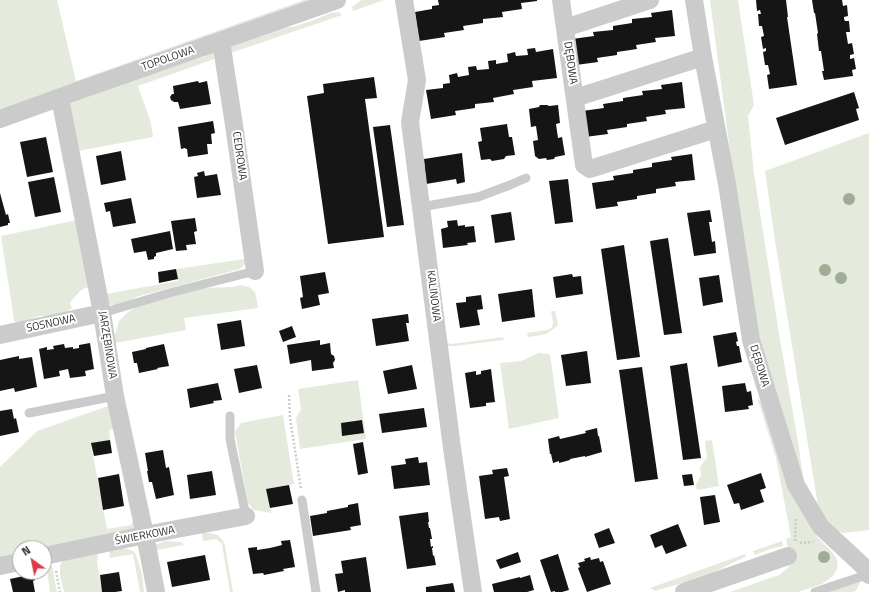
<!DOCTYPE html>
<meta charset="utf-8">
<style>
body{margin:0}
#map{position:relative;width:869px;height:592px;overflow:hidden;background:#fff;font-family:"Titillium Web",sans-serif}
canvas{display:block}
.north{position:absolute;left:12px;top:540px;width:40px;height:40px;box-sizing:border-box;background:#fff;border:1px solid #ababab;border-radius:50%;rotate:327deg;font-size:11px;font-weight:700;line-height:16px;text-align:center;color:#2e2e2e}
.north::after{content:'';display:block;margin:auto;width:14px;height:18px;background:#dc3947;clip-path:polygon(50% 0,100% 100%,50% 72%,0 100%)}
</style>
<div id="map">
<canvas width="869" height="592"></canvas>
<div class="north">N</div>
</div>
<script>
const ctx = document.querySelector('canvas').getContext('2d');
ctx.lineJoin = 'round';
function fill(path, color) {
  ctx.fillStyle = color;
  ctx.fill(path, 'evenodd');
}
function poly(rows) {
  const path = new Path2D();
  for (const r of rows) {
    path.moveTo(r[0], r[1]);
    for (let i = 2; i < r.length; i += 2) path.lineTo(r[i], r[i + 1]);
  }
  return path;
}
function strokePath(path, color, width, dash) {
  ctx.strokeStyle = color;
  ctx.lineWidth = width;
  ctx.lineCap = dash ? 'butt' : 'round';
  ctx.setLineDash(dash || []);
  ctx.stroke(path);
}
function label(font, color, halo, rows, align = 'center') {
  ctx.font = font + ' "Titillium Web",sans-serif';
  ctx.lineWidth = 4;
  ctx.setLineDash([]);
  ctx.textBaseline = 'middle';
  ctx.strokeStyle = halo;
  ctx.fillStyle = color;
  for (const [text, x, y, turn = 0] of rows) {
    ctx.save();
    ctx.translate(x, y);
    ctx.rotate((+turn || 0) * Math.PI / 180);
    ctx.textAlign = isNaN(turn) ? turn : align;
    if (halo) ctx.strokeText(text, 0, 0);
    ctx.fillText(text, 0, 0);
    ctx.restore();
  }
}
const green = poly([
 [0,0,57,0,76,81,304,0,314,0,0,112],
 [361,0,384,0,353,11,352,7],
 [710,0,738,0,754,105,748,116,754,174,779,334,797,436,804,482,761,356,734,181],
 [339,12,342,15,228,54,226,46,285,27,293,27,314,20,331,13],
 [218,48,220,57,138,86,151,123,153,137,78,151,70,106,71,103,153,73,164,70,184,63,203,57],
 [869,133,869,530,844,533,837,531,829,524,818,506,775,241,765,171],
 [77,220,90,287,85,288,81,290,72,300,70,303,72,308,64,313,48,316,39,316,19,324,16,323,13,319,14,319,13,313,1,236],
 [245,259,245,264,240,269,136,297,127,302,113,305,107,304,106,294,178,281,176,269],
 [240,285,249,287,255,292,257,301,258,308,184,318,186,330,115,343,115,335,119,321,127,313,137,306,201,288,233,287],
 [551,311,555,311,558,325,556,327,546,334,536,336,528,337,527,333,547,330,552,328,553,322],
 [503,337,504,340,454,346,444,346,443,342,452,344],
 [539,353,550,354,559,418,509,429,500,363,521,361],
 [358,380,366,439,300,449,296,418,301,409,298,389],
 [757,397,762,403,812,526,817,537,830,550,835,556,838,562,837,569,833,576,822,584,798,592,730,592,779,575,788,568,791,563,786,539,791,537,776,458],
 [111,405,118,428,109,430,110,440,91,444,107,529,131,525,135,518,135,532,44,548,20,548,20,558,0,562,0,467,37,431],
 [283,415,294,484,266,489,271,513,254,510,249,504,248,504,235,432,241,423],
 [712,440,719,486,697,490,696,485,701,475,700,467,707,457,705,441],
 [202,533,210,533,218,535,223,541,225,546,233,592,230,592,222,544,216,539,203,541],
 [166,541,181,542,184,545,152,551,155,545],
 [782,541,783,546,773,548,755,555,753,551],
 [119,548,128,549,133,551,136,555,142,574,144,592,140,592,133,554,110,558,109,549],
 [97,551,98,560,97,561,102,592,64,592,60,576,60,566,63,560],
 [745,554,746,557,734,562,711,574,679,584,655,591,650,588],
 [44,561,50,563,52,566,57,592,50,592,47,569,44,570],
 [854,582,860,582,857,589,854,592,828,592]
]);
const building = poly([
 [438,0,537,0,537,1,521,3,522,9,502,12,503,17,483,19,483,23,463,26,464,30,444,33,445,37,419,41,415,12,432,9,432,6,439,5],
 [756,0,786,0,788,17,787,17,797,85,769,89,767,75,770,74,768,65,765,65,763,52,766,51,766,48,763,49,761,37,764,36,762,26,759,26,758,14,761,14,760,10,757,11],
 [812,0,842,0,843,6,847,5,848,16,844,17,844,19,845,21,849,21,850,32,846,32,848,44,852,43,854,54,850,55,850,59,854,58,856,69,852,70,853,76,824,80,822,71,824,71,821,51,819,51,817,34,818,33,815,13,814,13],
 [672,10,675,36,655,38,656,42,636,45,637,49,617,52,617,55,597,58,598,62,576,65,572,39,594,36,593,32,613,30,613,26,632,23,632,19,652,17,651,13],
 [535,48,536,52,553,49,557,78,532,81,533,87,513,90,514,94,493,98,494,102,475,104,475,108,455,111,456,115,431,119,426,90,443,88,443,84,450,83,449,75,457,73,458,77,469,75,468,67,476,66,477,70,489,69,488,61,496,60,496,64,508,62,507,54,515,52,516,56,528,55,527,49],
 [374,77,377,98,365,99,384,237,328,244,307,96,324,93,323,84],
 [198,81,199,83,207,81,211,104,180,109,178,102,174,102,171,100,170,97,172,94,174,94,173,86],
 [682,82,685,108,665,110,666,114,646,117,647,121,627,124,627,127,607,130,608,134,585,137,582,111,604,108,603,104,623,101,623,98,643,95,642,91,662,89,661,85],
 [854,92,859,108,856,109,859,120,785,145,776,118],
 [540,105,547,105,549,106,558,105,560,123,556,124,558,138,562,137,565,155,555,157,554,159,547,160,546,158,539,159,535,156,533,141,538,140,536,126,531,127,529,109,539,107],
 [213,121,215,133,211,134,212,144,207,144,208,154,188,157,187,149,186,149,185,148,181,149,178,127],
 [507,124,509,137,512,137,515,155,506,156,504,159,492,161,490,159,481,160,478,142,482,141,480,128],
 [390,125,404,225,387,227,373,127],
 [46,137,53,172,27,177,20,142],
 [121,151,126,180,101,185,96,156],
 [462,153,465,182,457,184,456,179,426,184,424,159],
 [692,154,695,180,675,182,676,186,656,189,656,193,637,196,637,199,617,202,618,206,596,209,592,183,614,180,613,176,633,173,633,170,652,167,652,163,672,160,671,157],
 [204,171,205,176,217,174,221,195,197,198,194,177,198,176,197,173],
 [54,177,61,212,35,217,28,182],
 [568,179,573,222,555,224,549,181],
 [0,193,6,215,8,214,10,223,8,223,8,225,0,227],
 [131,198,136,223,113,227,110,211,106,212,104,203],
 [710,210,712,222,709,222,712,242,715,241,716,253,694,256,687,213],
 [511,212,515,240,495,243,491,215],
 [195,218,197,231,194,232,196,244,186,245,187,250,176,251,171,221],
 [457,220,458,226,465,225,465,227,474,226,476,242,467,243,468,245,443,248,441,229,448,227,447,221],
 [170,231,173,249,156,253,156,256,154,257,154,259,148,260,146,251,134,253,131,239],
 [668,238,682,333,664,335,650,241],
 [624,245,640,357,617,360,601,249],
 [176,269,178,279,159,283,158,272],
 [325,272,329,293,318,295,320,305,302,309,300,298,303,297,300,276],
 [572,274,573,277,581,276,583,294,556,298,553,277],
 [719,275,723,302,703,306,699,278],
 [532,289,535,317,502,322,498,294],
 [481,295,483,309,477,310,480,325,460,328,456,303,466,302,466,297],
 [408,314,409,323,406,323,409,341,376,346,372,319],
 [241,320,245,346,221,350,217,324],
 [292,326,296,337,283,342,279,331],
 [736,332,738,341,736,342,737,346,739,346,742,362,718,367,713,336],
 [320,340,320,345,330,343,331,354,334,356,335,360,333,363,334,368,312,371,311,360,290,364,287,345],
 [90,343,94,369,85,371,86,376,70,378,68,369,59,371,60,376,44,379,39,349,47,347,47,350,54,349,53,346,64,344,65,348,73,347,73,349,79,348,79,345],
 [164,344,169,366,157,368,158,369,139,373,137,363,134,363,132,352,146,349,146,348],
 [587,351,591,383,566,386,561,355],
 [19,356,19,359,32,357,37,387,15,392,14,388,0,391,0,360],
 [687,363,701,458,683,460,670,366],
 [257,365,262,388,239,393,234,369],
 [412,365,417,389,388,394,383,371],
 [642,367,658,479,635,482,619,370],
 [491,369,495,402,486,403,486,406,470,408,465,373,476,371,476,375,481,374,481,371],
 [218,383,222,400,213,401,214,403,190,408,187,389],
 [745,383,747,392,751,391,753,405,748,406,749,409,725,412,722,386],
 [424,408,427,427,382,433,379,414],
 [12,409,14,419,16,418,19,432,0,436,0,411],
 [362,420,364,433,342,436,341,423],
 [597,428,598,436,599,436,602,452,585,457,585,456,570,459,570,460,559,463,559,461,553,463,551,454,550,454,548,439,559,436,560,439,586,433,585,431],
 [110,440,112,453,94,456,91,443],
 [363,442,368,473,358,475,353,444],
 [163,450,166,468,169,467,174,495,156,499,152,482,149,482,147,471,148,471,145,453],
 [418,457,419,463,427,462,430,485,394,489,391,466,406,464,405,459],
 [507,468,509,476,504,477,510,519,500,521,499,517,485,519,479,476,493,474,492,470],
 [212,471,216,495,190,499,187,475],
 [761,473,766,488,760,490,764,502,741,510,739,503,734,504,727,485],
 [119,474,124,506,103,510,98,478],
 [692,474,694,485,684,486,682,475],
 [289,485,293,504,270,508,266,489],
 [715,495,720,522,704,525,700,497],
 [358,503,361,525,350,527,351,530,313,536,310,516,327,513,327,511,348,507,348,505],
 [428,512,429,522,428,522,429,528,430,528,432,539,430,539,431,547,433,546,433,548,432,548,433,556,434,555,436,565,407,569,399,516],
 [678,524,687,546,666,554,662,545,655,548,650,535],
 [609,528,615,543,599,548,594,534],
 [290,540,295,567,283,569,284,571,264,575,263,573,253,574,248,548,257,547,257,550,270,548,282,545,281,541],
 [518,552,521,562,500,569,496,560],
 [558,554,569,590,562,592,555,592,555,591,551,592,540,560],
 [205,555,210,580,172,587,167,562],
 [366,557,371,592,345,592,345,590,338,592,335,574,343,573,341,561],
 [590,557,591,560,599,558,600,562,603,561,611,584,587,592,578,568,580,567,578,563,585,561,584,559],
 [119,572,122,591,115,592,102,592,100,575],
 [33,574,35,580,33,581,35,592,13,592,10,579],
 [530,575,534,590,527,592,494,592,492,584,520,577,520,578],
 [453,583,455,592,426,592,426,587]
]);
const path = poly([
 [289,395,290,418,301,489],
 [795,541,796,518],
 [800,543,813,542],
 [56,571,60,592]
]);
const lane = poly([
 [421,207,478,197,510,185,526,178],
 [102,313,173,292,255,271],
 [29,413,115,396],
 [230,416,230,439,246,516],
 [302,500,316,592],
 [815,592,869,574]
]);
const street = poly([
 [404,0,417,80,410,122,452,448,473,592],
 [561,0,584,165,590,169,716,129],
 [694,0,703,57,727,184,751,340,796,485,821,527,864,567,869,575],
 [565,28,650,0],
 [221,41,234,125,255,271],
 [60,98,102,313,115,396,145,535,156,592],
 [575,98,703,57],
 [0,119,86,88,337,0],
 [0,335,102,313],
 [44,556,145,535,246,516],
 [0,566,20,562],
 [684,592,788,556]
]);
const trees = [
 [849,199],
 [825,270],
 [841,278],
 [824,557]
];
const streetNames = [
 ["TOPOLOWA",168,59,-19],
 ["DĘBOWA",570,63,82],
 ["CEDROWA",239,156,82],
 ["KALINOWA",433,296,83],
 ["SOSNOWA",51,324,-12],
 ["JARZĘBINOWA",107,345,81],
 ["DĘBOWA",759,366,73],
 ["ŚWIERKOWA",145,536,-11]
];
fill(green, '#e4ebdd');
fill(building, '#151515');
strokePath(path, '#cbcbcb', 2.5, [2, 2]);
strokePath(lane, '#cbcbcb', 9);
strokePath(street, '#cbcbcb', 18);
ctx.fillStyle = '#a0ac95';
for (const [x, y] of trees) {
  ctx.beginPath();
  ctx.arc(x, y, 6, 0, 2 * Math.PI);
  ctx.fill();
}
label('11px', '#2e2e2e', '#fff', streetNames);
</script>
